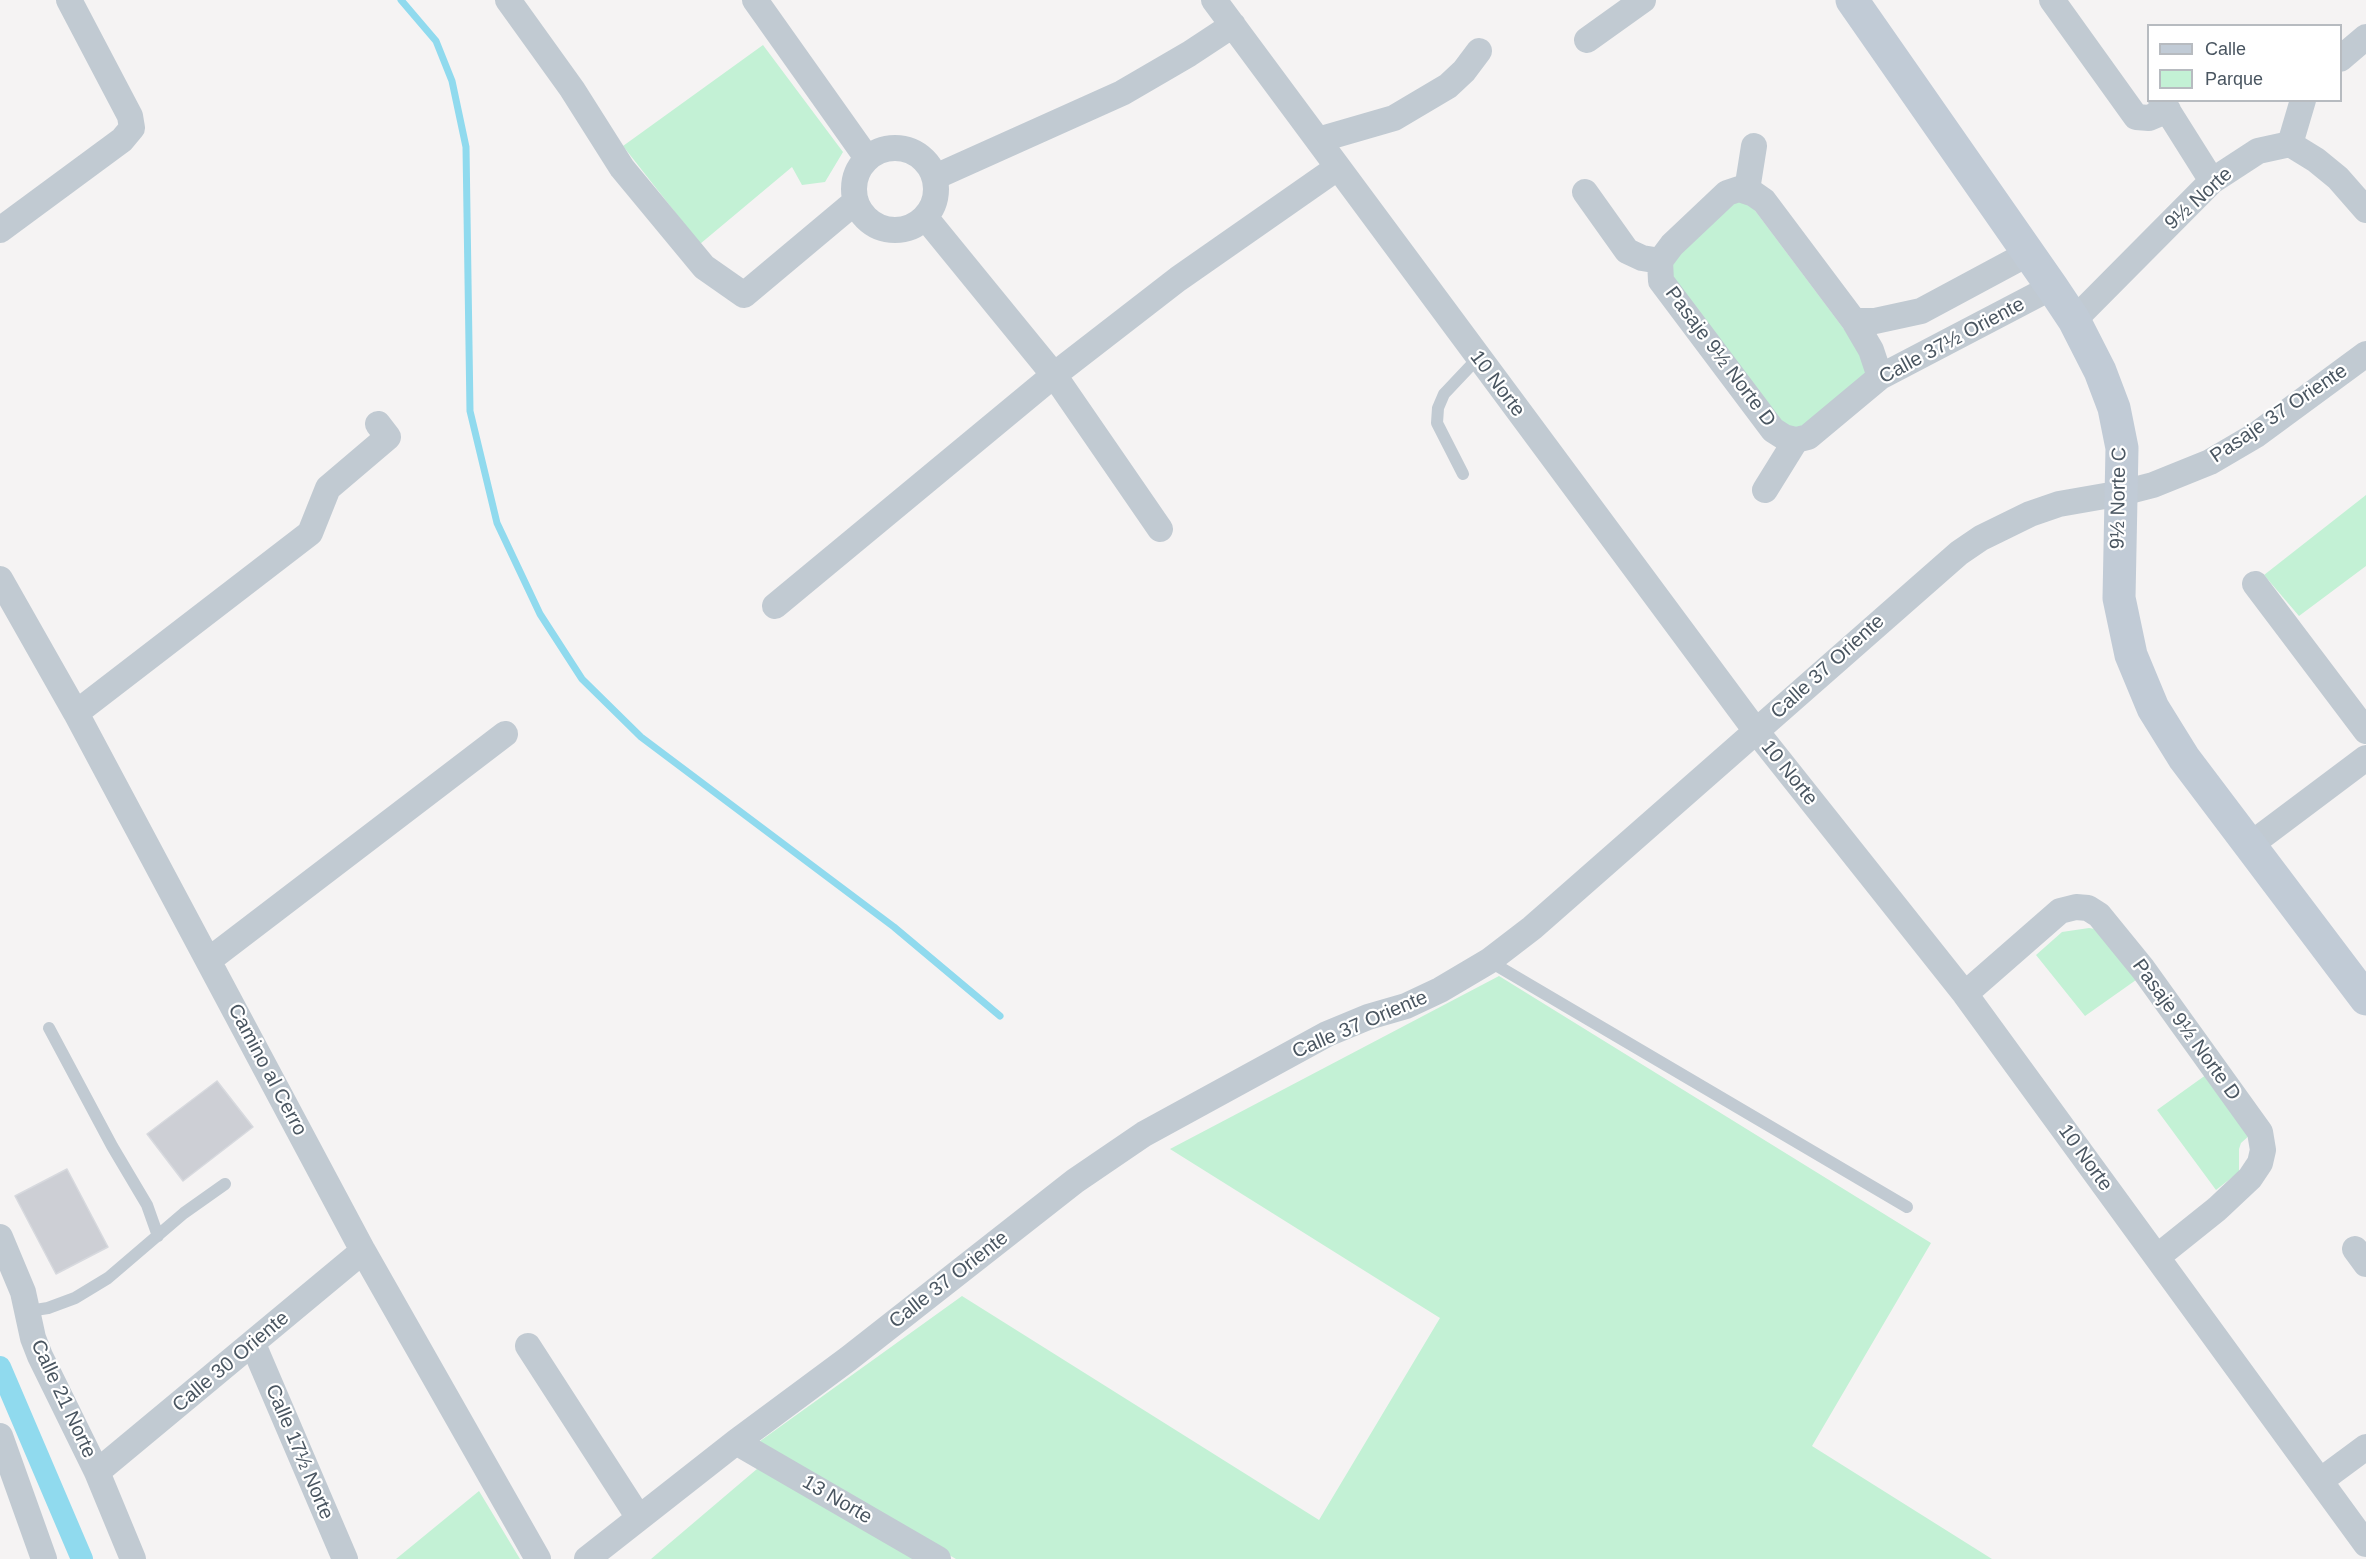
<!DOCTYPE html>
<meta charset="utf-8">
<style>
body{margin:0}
#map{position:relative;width:2366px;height:1559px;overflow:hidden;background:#f5f3f3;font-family:Helvetica,sans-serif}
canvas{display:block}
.legend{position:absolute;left:2147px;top:24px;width:195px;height:78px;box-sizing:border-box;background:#fff;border:2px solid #b7bbc0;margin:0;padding:8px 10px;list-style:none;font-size:18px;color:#4a5661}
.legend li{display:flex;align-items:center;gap:12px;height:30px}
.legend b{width:30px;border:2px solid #b7bbc0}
</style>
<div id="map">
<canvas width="2366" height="1559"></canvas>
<ul class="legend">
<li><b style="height:8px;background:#c1cbd6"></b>Calle</li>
<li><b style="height:16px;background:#c3f1d5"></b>Parque</li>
</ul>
</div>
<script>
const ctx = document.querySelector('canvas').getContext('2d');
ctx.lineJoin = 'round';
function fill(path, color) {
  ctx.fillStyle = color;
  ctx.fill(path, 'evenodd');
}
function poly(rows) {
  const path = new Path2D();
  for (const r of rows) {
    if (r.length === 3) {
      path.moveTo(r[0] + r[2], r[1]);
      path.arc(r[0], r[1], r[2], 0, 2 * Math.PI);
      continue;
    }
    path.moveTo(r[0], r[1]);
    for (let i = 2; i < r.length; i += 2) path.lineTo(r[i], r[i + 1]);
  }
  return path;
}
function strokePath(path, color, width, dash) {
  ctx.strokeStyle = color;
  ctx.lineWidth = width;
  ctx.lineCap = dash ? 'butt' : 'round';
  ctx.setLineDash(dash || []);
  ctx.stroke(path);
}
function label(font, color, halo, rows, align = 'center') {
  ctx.font = font + ' Helvetica,sans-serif';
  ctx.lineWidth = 4.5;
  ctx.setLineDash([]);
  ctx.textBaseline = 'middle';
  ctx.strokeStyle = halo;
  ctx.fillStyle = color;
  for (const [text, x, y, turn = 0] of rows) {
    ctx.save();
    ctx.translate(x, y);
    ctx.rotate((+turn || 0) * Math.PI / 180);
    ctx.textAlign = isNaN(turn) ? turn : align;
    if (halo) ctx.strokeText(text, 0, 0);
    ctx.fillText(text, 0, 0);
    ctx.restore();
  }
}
const green = poly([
 [763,45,843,152,825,182,802,185,792,167,700,244,623,146],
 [1739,189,1880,377,1796,440,1659,270],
 [2366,495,2366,566,2299,616,2264,575],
 [2089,928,2095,929,2136,980,2085,1016,2036,955,2062,932],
 [1499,976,1931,1243,1812,1446,1992,1559,956,1559,756,1444,962,1296,1319,1520,1440,1318,1170,1149],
 [2210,1072,2251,1134,2241,1143,2239,1149,2239,1172,2216,1190,2157,1110],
 [764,1463,936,1559,651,1559],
 [479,1491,520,1559,396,1559]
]);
const stream = poly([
 [401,0,436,41,452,81,466,147,470,411,497,523,540,614,582,679,641,737,894,927,1000,1016]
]);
const canal = poly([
 [0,1367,82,1559]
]);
const building = poly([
 [217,1081,253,1127,183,1181,147,1134,217,1081],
 [67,1169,108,1247,56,1274,15,1196,67,1169]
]);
const lane = poly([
 [1463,474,1437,423,1438,408,1444,394,1478,358],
 [1489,961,1907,1207],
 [49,1028,112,1146,147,1205,158,1236],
 [29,1311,48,1308,75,1298,108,1278,184,1213,225,1184]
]);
const street = poly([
 [508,0,572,89,622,168,704,267,744,295,855,202],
 [755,0,867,158],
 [1214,0,1756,731,1965,994,2366,1544],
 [2052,0,2136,117,2149,118,2168,110],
 [1587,40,1643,0],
 [2340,59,2366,37],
 [2161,100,2212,181],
 [1318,140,1394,118,1448,86,1464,71,1479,51],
 [2290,144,2303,100],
 [895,189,41],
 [935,177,1122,93,1189,54,1233,25],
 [1747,190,1754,146],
 [1585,192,1627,251,1642,258,1660,261,1661,281,1773,430,1784,437,1796,440,1808,437,1880,377,2052,287],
 [925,217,1054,375,1160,529],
 [0,230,122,140,132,128,130,116,69,0],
 [1660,261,1672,245,1727,193,1739,189,1754,194,1764,201,1854,321,1871,350,1880,377],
 [2074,320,2212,181,2258,151,2290,144,2316,160,2338,178,2366,210],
 [1854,321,1875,321,1921,311,2029,253],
 [1765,490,1796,440],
 [0,579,76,713,363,1251,538,1559],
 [2255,584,2366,731],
 [775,606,1054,375,1178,279,1337,168],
 [76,713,310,533,328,488,388,437,378,424],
 [2250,845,2366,758],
 [209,960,505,734],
 [1965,994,2060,911,2076,907,2088,908,2099,915,2143,969,2260,1132,2263,1150,2260,1163,2250,1178,2217,1209,2157,1257],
 [0,1237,23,1292,33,1338,40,1356,97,1472,133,1559],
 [2355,1249,2366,1264],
 [253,1344,345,1559],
 [528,1346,639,1518],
 [0,1436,44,1559],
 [736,1442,938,1559],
 [97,1472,363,1251],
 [2320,1481,2366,1447],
 [587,1559,736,1442,848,1359,1075,1181,1144,1134,1327,1034,1368,1017,1406,1006,1440,990,1489,961,1532,928,1959,553,1981,538,2030,514,2059,504,2122,493,2153,485,2210,462,2256,435,2366,354]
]);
const secondary = poly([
 [1852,0,2052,287,2074,320,2100,371,2114,408,2122,448,2119,598,2131,655,2153,708,2184,758,2366,999]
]);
const streetNames = [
 ["9½ Norte",2199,199,-42],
 ["Calle 37½ Oriente",1952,341,-28],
 ["Pasaje 9½ Norte D",1720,357,53],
 ["10 Norte",1497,384,53],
 ["Pasaje 37 Oriente",2279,414,-34],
 ["9½ Norte C",2119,498,-89],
 ["Calle 37 Oriente",1828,667,-42],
 ["10 Norte",1789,773,51],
 ["Calle 37 Oriente",1360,1025,-23],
 ["Pasaje 9½ Norte D",2186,1030,54],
 ["Camino al Cerro",267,1070,62],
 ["10 Norte",2085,1158,54],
 ["Calle 37 Oriente",949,1280,-38],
 ["Calle 30 Oriente",231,1362,-40],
 ["Calle 21 Norte",63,1399,65],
 ["Calle 17½ Norte",299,1452,67],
 ["13 Norte",837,1500,30]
];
fill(green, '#c3f1d5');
strokePath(stream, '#90daee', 7);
strokePath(canal, '#90daee', 22);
fill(building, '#cdcfd5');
strokePath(building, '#d7d9de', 1.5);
strokePath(lane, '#c1cad2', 12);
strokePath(street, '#c1cad2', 26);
strokePath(secondary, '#c1cbd6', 33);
label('20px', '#4a5661', '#fff', streetNames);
</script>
